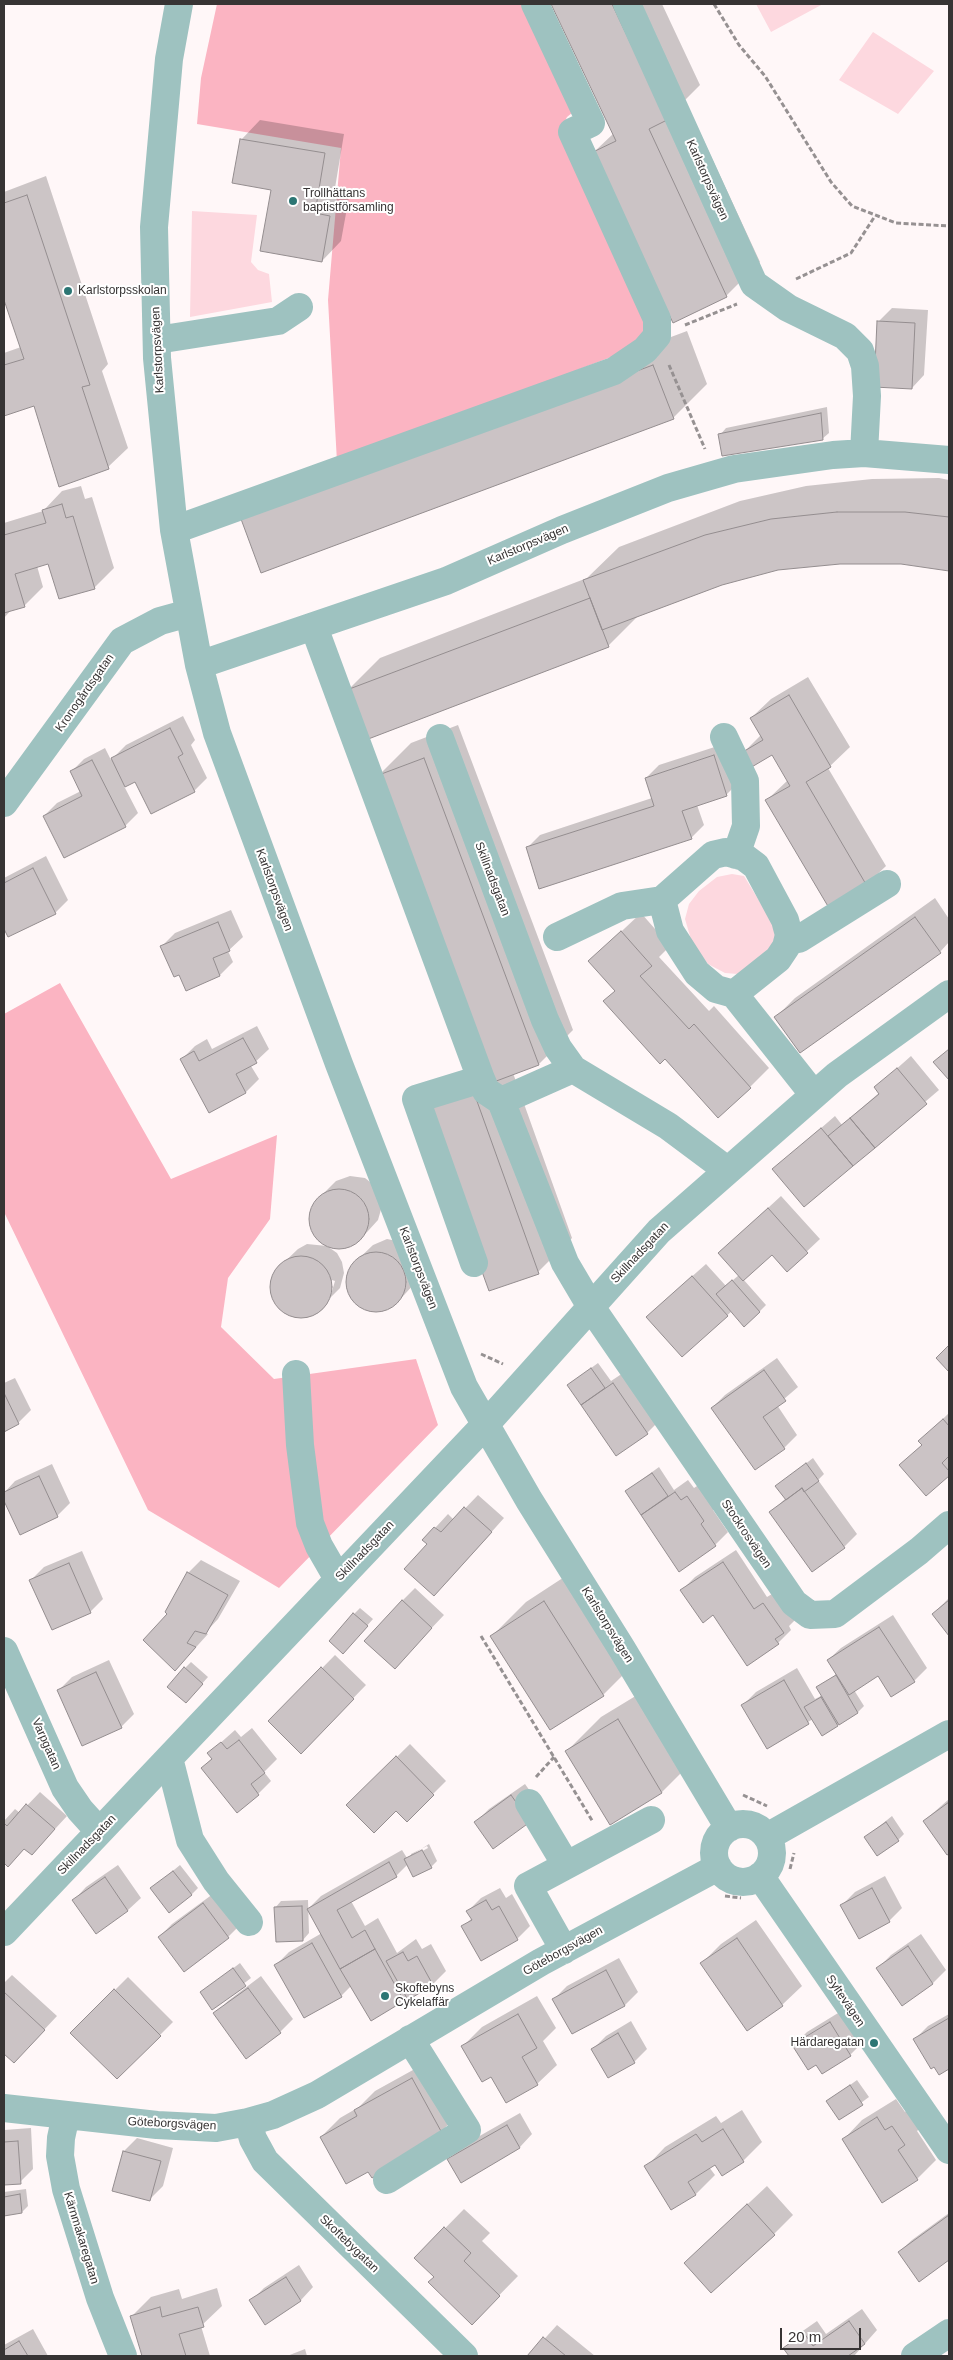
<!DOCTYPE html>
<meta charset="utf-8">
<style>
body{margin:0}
#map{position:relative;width:953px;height:2360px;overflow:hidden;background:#fff7f8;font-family:Arial,sans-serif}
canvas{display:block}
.frame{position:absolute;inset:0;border:5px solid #373434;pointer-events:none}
.scale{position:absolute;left:780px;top:2328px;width:81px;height:22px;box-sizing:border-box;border:2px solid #373434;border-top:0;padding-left:6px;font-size:15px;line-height:18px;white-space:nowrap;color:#373434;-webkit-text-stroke:4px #fff;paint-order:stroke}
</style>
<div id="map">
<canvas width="953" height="2360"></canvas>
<div class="frame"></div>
<div class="scale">20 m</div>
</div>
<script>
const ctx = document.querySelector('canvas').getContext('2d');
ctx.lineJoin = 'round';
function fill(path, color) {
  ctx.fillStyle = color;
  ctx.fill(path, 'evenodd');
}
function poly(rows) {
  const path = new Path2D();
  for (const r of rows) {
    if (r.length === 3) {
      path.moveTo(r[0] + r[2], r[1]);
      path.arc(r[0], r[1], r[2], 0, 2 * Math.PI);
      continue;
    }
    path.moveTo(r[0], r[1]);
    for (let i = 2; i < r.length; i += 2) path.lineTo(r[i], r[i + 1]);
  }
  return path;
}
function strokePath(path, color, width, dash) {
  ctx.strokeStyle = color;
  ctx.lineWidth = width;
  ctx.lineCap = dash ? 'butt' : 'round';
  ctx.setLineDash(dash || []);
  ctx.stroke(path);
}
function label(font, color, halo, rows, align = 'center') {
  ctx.font = font + ' Arial,sans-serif';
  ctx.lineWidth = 4;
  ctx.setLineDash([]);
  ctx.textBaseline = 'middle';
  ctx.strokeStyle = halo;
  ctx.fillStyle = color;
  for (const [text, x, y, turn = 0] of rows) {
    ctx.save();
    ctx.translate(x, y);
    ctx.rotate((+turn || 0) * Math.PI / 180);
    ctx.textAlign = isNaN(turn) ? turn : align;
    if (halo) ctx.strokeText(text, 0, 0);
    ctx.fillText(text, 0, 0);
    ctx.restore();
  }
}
const green = poly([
 [756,4,823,4,771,32],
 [873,32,934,71,898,114,839,80],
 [192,211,257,215,251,262,258,270,269,274,272,302,190,317],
 [732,874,744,876,777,930,770,952,738,974,725,973,708,964,692,943,685,919,689,904,699,891,717,877]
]);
const forest = poly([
 [217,4,529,4,578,108,567,117,562,128,647,319,644,339,632,349,337,462,328,300,341,148,197,124,201,78],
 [60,983,171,1179,277,1135,270,1219,228,1278,221,1327,274,1379,416,1359,438,1425,279,1588,148,1510,4,1212,4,1014]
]);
const shadow = poly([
 [553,4,662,4,700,85,685,100,760,262,726,296,594,152,614,133],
 [260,120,344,134,334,194,349,197,341,241,322,261,241,140],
 [46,176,108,364,102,371,128,448,108,467,34,405,4,415,4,353,21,347,4,296,4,192],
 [892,308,928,310,924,375,912,388,875,386,879,321],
 [687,331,707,384,673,418,276,485],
 [827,407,829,433,822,439,720,435,726,428],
 [939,478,949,480,949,570,901,562,840,563,778,569,721,584,639,615,608,646,346,692,380,658,587,578,619,547,740,501,806,486,872,479],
 [81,486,85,499,92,497,114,568,94,588,49,562,37,566,43,587,24,606,12,609,4,618,4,523,43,511,62,491],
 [808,677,850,747,828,768,886,866,866,885,767,800,788,780,772,754,743,753,761,735,751,718,771,699],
 [183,716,195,740,191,745,207,778,194,791,135,780,124,786,138,813,125,826,44,816,57,803,81,791,71,772,84,759,105,748,111,760,126,745],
 [458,725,573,1030,539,1064,513,1073,572,1238,538,1272,425,1109,486,1065,377,777,411,743],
 [727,743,739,782,726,795,697,805,704,825,691,838,527,848,540,835,652,798,646,778,659,765],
 [46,856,68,900,55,913,9,935,4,926,4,878],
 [935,898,949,919,949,942,940,952,776,1017,795,998],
 [231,910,243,937,228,951,233,962,220,975,186,989,180,973,162,946,175,933],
 [641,913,670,946,659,957,709,1011,714,1006,769,1068,750,1087,665,1057,605,1001,616,990,590,961],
 [257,1026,269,1049,251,1066,259,1079,246,1092,209,1111,182,1059,195,1046,207,1039,212,1049],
 [911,1056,939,1090,804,1205,774,1169,835,1116,842,1125,880,1092,876,1087],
 [350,1176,365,1178,374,1185,382,1206,378,1220,358,1242,344,1248,336,1248,321,1242,312,1231,310,1221,314,1203,336,1181],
 [781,1196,820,1239,787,1270,772,1253,743,1279,766,1305,759,1312,732,1311,682,1356,661,1304,706,1264,726,1286,739,1275,719,1253],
 [387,1239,402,1242,415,1283,395,1305,381,1311,374,1311,358,1305,349,1294,347,1284,351,1266,373,1245],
 [307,1244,327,1246,337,1253,342,1262,344,1273,340,1288,330,1298,335,1281,332,1280,327,1302,316,1312,307,1316,289,1313,274,1299,272,1282,276,1270,298,1249],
 [777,1358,798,1387,777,1405,797,1435,784,1448,755,1469,712,1408,725,1395],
 [598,1363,611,1381,626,1371,660,1420,647,1433,583,1405,586,1401,568,1385],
 [15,1378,31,1410,18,1423,4,1430,4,1383],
 [949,1413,949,1474,926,1494,901,1465,923,1444,920,1441],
 [813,1458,824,1474,818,1480,857,1534,844,1547,771,1512,786,1498,777,1486],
 [52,1464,70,1503,57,1516,21,1533,4,1498,4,1493,15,1481],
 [659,1467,674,1490,688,1480,694,1488,700,1484,716,1507,713,1510,728,1532,715,1545,680,1570,626,1491],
 [478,1495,504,1518,447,1582,428,1544,424,1540,448,1514,454,1520],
 [736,1550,767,1597,777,1591,796,1619,789,1626,791,1630,778,1643,747,1664,714,1614,682,1590,695,1577],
 [82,1551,103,1599,90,1612,31,1580,44,1567],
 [201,1560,240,1581,218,1619,205,1633,208,1634,188,1656,169,1614,188,1573],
 [578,1568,637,1661,603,1695,492,1636,526,1602],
 [415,1588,444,1615,407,1654,402,1601],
 [949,1598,949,1634,933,1614],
 [360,1608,373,1619,349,1646,354,1614],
 [893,1615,927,1668,914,1681,878,1675,854,1690,864,1706,858,1712,837,1725,813,1719,767,1747,743,1705,756,1692,797,1668,815,1699,823,1695,818,1687,837,1674,828,1660,841,1648],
 [335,1655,366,1685,301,1752,270,1721],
 [109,1660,134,1714,121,1727,59,1690,72,1677],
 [191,1662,208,1677,192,1695,185,1668],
 [652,1686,696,1758,662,1792,611,1823,567,1751,601,1717],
 [252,1728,277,1759,264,1772,271,1781,258,1794,202,1768,212,1758,209,1753,235,1730,241,1737],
 [410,1744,446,1781,407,1820,396,1809,348,1805],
 [525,1784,542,1808,476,1822,489,1809],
 [40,1792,67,1816,32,1854,25,1848,8,1865,4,1861,4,1821,15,1809,20,1813],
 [949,1799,949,1852,948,1854,924,1821],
 [892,1816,904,1834,898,1840,866,1837],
 [429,1844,437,1861,431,1867,408,1864,396,1876,351,1901,365,1926,378,1918,397,1953,416,1939,422,1949,431,1944,446,1971,433,1984,408,1998,407,1996,403,2000,352,1985,341,1996,276,1965,289,1952,322,1933,308,1909,321,1896,402,1850,407,1858],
 [427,1846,428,1848,411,1857,411,1854],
 [118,1865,141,1898,128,1910,74,1900,86,1887],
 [180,1865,198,1888,191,1895,152,1888],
 [885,1876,902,1908,889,1921,842,1905,855,1892],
 [500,1888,506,1898,512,1894,530,1926,517,1939,463,1927,472,1918,468,1911,481,1898],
 [217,1891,241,1924,228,1937,159,1937,172,1924],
 [308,1900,309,1933,303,1940,275,1908,281,1901],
 [756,1920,802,1986,782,2005,702,1963,721,1944],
 [921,1934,946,1970,933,1983,902,2005,878,1968,891,1955],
 [619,1958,638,1992,625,2005,572,2033,554,1999,567,1986],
 [240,1963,251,1978,212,2008,201,1993],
 [12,1975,57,2016,14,2062,4,2052,4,1983],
 [261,1976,293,2019,280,2032,215,2014,228,2001],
 [128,1977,173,2022,117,2078,72,2033],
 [537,1996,556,2028,543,2041,557,2065,537,2084,491,2075,463,2046,482,2027],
 [843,2010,863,2042,850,2055,816,2063,794,2045,807,2032],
 [949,2014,949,2067,939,2073,915,2039,928,2026],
 [631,2021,647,2049,634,2062,593,2049,606,2036],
 [431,2060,460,2112,441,2132,369,2170,321,2137,340,2118,359,2107,375,2091],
 [857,2080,869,2097,839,2119,828,2101],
 [896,2099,905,2112,912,2107,923,2125,917,2131,936,2160,917,2179,843,2140,862,2120],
 [742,2110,762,2142,743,2161,716,2163,709,2167,715,2175,696,2194,646,2167,665,2147,716,2116,721,2123],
 [520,2113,532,2134,520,2147,461,2181,449,2159,462,2146],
 [31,2128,33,2169,20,2182,4,2183,4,2130],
 [137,2138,173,2148,163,2186,150,2199,113,2190,124,2151],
 [767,2186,793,2215,774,2234,685,2263],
 [26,2189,28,2206,22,2212,4,2215,4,2192],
 [464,2209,490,2233,482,2241,518,2276,472,2323,435,2277,416,2258],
 [949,2213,949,2259,919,2280,899,2252,912,2240],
 [299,2265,313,2287,301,2300,265,2323,251,2301,264,2288],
 [217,2288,222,2306,201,2326,210,2356,143,2356,132,2316,151,2297,179,2289,182,2299],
 [862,2309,877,2330,854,2356,790,2356,784,2348,797,2335,817,2321,826,2334],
 [557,2325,595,2356,529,2356],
 [33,2329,48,2356,4,2356,4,2345],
 [305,2349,307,2356,287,2356]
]);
const building = poly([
 [551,4,612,4,667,120,649,129,727,297,673,323,593,152,616,141,551,4],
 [240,139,325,153,315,213,330,216,322,262,260,251,271,190,232,183,240,139],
 [27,195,90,385,82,387,109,469,59,487,34,406,4,416,4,365,24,359,4,300,4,203,27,195],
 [877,321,915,323,912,389,874,387,877,321],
 [653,365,674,419,261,573,241,519,653,365],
 [821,413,823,440,722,456,718,434,821,413],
 [62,504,66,518,73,516,95,589,59,599,48,564,15,574,25,607,4,613,4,535,46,523,42,510,62,504],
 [837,512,905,512,949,517,949,571,901,564,840,564,778,570,722,585,602,630,583,580,705,535,771,519,837,512],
 [590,598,609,647,363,741,344,691,590,598],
 [789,695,831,767,806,782,867,886,829,908,765,800,790,786,772,755,750,768,741,753,763,740,750,718,789,695],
 [170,728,183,754,178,757,195,792,151,814,135,782,125,787,111,758,170,728],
 [714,755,727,796,682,811,692,839,539,889,526,847,654,806,645,778,714,755],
 [424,758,539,1065,491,1083,376,776,424,758],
 [92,760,126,827,64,858,43,816,82,796,70,771,92,760],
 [33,868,56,914,8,937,4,929,4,883,33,868],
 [915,917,941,953,800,1053,774,1017,915,917],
 [218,922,230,951,213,958,220,976,186,991,179,975,174,977,160,946,218,922],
 [621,931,652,966,640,976,689,1029,694,1024,751,1088,718,1118,665,1059,660,1064,603,1001,615,991,588,961,621,931],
 [243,1038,257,1063,236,1074,246,1093,209,1113,180,1059,194,1051,199,1061,243,1038],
 [949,1049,949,1080,933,1062,949,1049],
 [897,1068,927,1104,875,1148,850,1118,879,1094,874,1087,897,1068],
 [473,1090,539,1274,489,1291,423,1108,473,1090],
 [850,1118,875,1148,853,1166,828,1136,850,1118],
 [821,1128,853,1166,804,1207,772,1169,821,1128],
 [339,1219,30],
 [768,1208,808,1253,787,1272,772,1255,743,1281,718,1253,768,1208],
 [376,1282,30],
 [301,1287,31],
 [692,1276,728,1316,682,1357,646,1317,692,1276],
 [732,1280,760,1312,744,1327,716,1294,732,1280],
 [949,1345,949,1372,936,1358,949,1345],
 [591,1368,605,1388,581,1405,567,1385,591,1368],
 [764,1370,786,1401,763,1417,785,1449,755,1470,711,1408,764,1370],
 [613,1383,648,1434,616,1456,581,1405,613,1383],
 [4,1393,19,1424,4,1432,4,1393],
 [943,1419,949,1426,949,1456,942,1463,949,1471,949,1476,926,1496,899,1465,922,1445,918,1441,943,1419],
 [806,1463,819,1481,804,1492,802,1488,786,1500,775,1486,806,1463],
 [652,1473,668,1496,641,1515,625,1491,652,1473],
 [39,1476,58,1517,20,1535,4,1501,4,1492,39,1476],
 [802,1488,845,1548,812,1572,769,1512,802,1488],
 [675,1492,681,1500,687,1496,704,1521,701,1524,716,1546,679,1572,641,1515,675,1492],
 [464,1507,492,1532,434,1596,404,1569,427,1544,422,1540,434,1527,441,1532,464,1507],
 [723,1562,754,1609,763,1603,784,1633,775,1639,779,1644,747,1666,713,1615,703,1623,680,1590,723,1562],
 [69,1563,91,1613,52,1630,29,1580,69,1563],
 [187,1572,228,1595,206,1634,195,1631,187,1643,196,1647,175,1671,143,1640,167,1614,165,1612,187,1572],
 [402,1600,432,1628,395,1669,364,1641,402,1600],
 [949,1600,949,1636,932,1614,949,1600],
 [544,1601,604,1696,550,1730,490,1636,544,1601],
 [353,1613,368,1626,343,1654,329,1641,353,1613],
 [879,1627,915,1682,891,1697,878,1676,849,1695,827,1660,879,1627],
 [184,1667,203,1684,186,1703,167,1687,184,1667],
 [321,1667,354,1699,301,1754,268,1721,321,1667],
 [96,1672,122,1728,82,1746,57,1690,96,1672],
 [836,1675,858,1713,839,1725,816,1687,836,1675],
 [784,1680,809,1724,767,1749,741,1705,784,1680],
 [821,1697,838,1726,822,1736,804,1707,821,1697],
 [618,1719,662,1793,610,1825,565,1751,618,1719],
 [239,1740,265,1773,251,1784,259,1795,237,1813,201,1768,212,1759,207,1753,221,1742,227,1749,239,1740],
 [396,1756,434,1795,407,1822,396,1811,374,1833,346,1805,396,1756],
 [511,1795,530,1822,493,1849,474,1822,511,1795],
 [949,1802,949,1854,947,1855,923,1821,949,1802],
 [26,1804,55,1829,32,1855,24,1849,8,1867,4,1863,4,1823,7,1826,26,1804],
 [886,1822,899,1841,877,1856,864,1837,886,1822],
 [422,1850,432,1868,413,1877,404,1859,422,1850],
 [389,1862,397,1877,337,1910,352,1938,365,1930,375,1949,340,1969,307,1909,389,1862],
 [173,1871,192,1895,169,1913,150,1888,173,1871],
 [105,1877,128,1911,96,1934,72,1900,105,1877],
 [872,1888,890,1922,859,1939,840,1905,872,1888],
 [486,1900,492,1910,499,1906,518,1940,481,1961,461,1926,472,1920,466,1911,486,1900],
 [203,1903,229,1938,184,1972,158,1937,203,1903],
 [302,1906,303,1941,276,1942,274,1907,302,1906],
 [737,1938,783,2006,747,2031,700,1963,737,1938],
 [312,1943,342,1997,304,2018,274,1965,312,1943],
 [908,1946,933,1984,902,2006,876,1968,908,1946],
 [375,1949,404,2001,371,2021,340,1969,375,1949],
 [403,1952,408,1961,417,1956,433,1985,408,2000,386,1961,403,1952],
 [233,1968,246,1986,212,2010,200,1992,233,1968],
 [606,1970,625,2006,572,2034,552,1999,606,1970],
 [248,1988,281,2033,246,2059,213,2013,248,1988],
 [114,1989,161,2036,117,2079,70,2033,114,1989],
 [4,1992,45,2030,14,2063,4,2054,4,1992],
 [518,2014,537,2048,522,2057,538,2085,506,2103,491,2077,482,2082,461,2046,518,2014],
 [949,2018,949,2069,939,2075,934,2067,931,2069,913,2039,949,2018],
 [830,2022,851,2056,822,2074,816,2065,808,2070,792,2045,830,2022],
 [618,2033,635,2063,608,2078,591,2049,618,2033],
 [412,2078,442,2133,417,2153,372,2178,368,2172,346,2184,320,2137,357,2116,354,2110,412,2078],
 [850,2085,863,2105,839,2120,826,2101,850,2085],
 [877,2117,885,2130,892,2126,905,2145,898,2150,918,2180,882,2203,842,2139,877,2117],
 [507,2125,520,2148,461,2183,447,2159,507,2125],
 [723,2129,744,2162,722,2176,715,2165,688,2182,696,2195,671,2210,644,2166,696,2134,702,2142,723,2129],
 [18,2141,21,2184,4,2185,4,2142,18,2141],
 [123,2151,161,2161,150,2201,112,2191,123,2151],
 [20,2194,22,2213,4,2216,4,2197,20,2194],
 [747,2204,775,2235,711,2293,684,2263,747,2204],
 [949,2215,949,2260,919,2282,898,2252,949,2215],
 [444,2227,471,2253,464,2261,500,2296,472,2325,428,2282,434,2277,414,2258,444,2227],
 [286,2277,301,2301,265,2325,249,2300,286,2277],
 [160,2307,162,2317,198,2307,204,2327,179,2334,186,2356,142,2356,130,2316,160,2307],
 [849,2321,865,2344,848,2356,789,2356,783,2348,804,2333,813,2346,849,2321],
 [543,2337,566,2356,527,2356,543,2337],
 [19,2341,28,2356,4,2356,4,2350,19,2341]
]);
const path = poly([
 [714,4,739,45,765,76,831,182,852,206,896,223,949,226],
 [796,279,851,253,875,216],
 [685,325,737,304],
 [669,365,705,449],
 [481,1354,503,1364],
 [481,1636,593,1822],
 [536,1777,554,1757],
 [743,1795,767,1806],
 [790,1869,794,1853],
 [725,1896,741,1898]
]);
const minor = poly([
 [179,4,169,59,154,227,157,358,174,530,199,665,217,733,339,1064,464,1387,529,1500,622,1649,729,1828],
 [627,4,754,284,788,308,845,336,860,351,865,366,867,396,864,453],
 [157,340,278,321,299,307],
 [174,530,614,371,645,350,657,336,657,319,572,132,591,123,535,4],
 [314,627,481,1079,486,1091,501,1101,565,1263,591,1307,794,1603,810,1615,835,1614,919,1551,949,1525],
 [199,665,446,581,562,530,668,488,734,469,833,455,864,453,949,460],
 [724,737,745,781,746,826,736,855],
 [440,738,545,1020,558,1048,573,1069,668,1126,727,1170],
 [4,803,122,641,160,621,189,613],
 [557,937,622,906,662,900],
 [788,939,799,939,887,884],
 [734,994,778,959,786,947,789,935,785,920,756,866,744,857,726,852,713,855,662,900,670,931,697,973,716,989,734,994,814,1095],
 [501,1101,573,1069],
 [474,1263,416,1099,481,1079],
 [296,1374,300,1445,310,1523,319,1546,338,1579],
 [4,1651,65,1788,80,1810,99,1831],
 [169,1758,190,1840,216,1881,249,1922],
 [529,1803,566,1865],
 [743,1853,29],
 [767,1837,949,1734],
 [760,1876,949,2150],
 [4,1932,486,1424,659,1231,837,1075,949,994],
 [564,1950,528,1886,651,1820],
 [4,2108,157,2125,216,2128,248,2122,273,2115,317,2095,541,1962,718,1867],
 [66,2115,61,2138,60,2156,66,2189,100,2298,123,2356],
 [248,2122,253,2139,265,2161,464,2356],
 [387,2180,467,2130,410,2039],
 [915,2356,949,2333]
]);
const markers = [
 [293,201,5,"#2c7674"],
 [68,291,5,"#2c7674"],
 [385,1996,5,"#2c7674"],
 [874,2043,5,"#2c7674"]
];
const streetNames = [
 ["Karlstorpsvägen",707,180,66],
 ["Karlstorpsvägen",158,350,-93],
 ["Karlstorpsvägen",528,545,-23],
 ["Kronogårdsgatan",85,693,-55],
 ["Skillnadsgatan",492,879,69],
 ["Karlstorpsvägen",274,890,70],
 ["Skillnadsgatan",640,1253,-47],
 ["Karlstorpsvägen",418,1268,69],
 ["Stockrosvägen",746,1534,56],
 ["Skillnadsgatan",365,1551,-46],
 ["Karlstorpsvägen",607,1625,58],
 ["Varpgatan",46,1744,66],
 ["Skillnadsgatan",87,1845,-46],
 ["Göteborgsvägen",563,1951,-29],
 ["Syltevägen",845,2001,56],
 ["Göteborgsvägen",172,2124,3],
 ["Kärnmakaregatan",81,2238,73],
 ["Skoftebygatan",349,2244,44]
];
const poiNames = [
 ["Trollhättans",303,194],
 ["baptistförsamling",303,208],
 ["Karlstorpsskolan",78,291],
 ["Skoftebyns",395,1989],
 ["Cykelaffär",395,2003],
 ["Härdaregatan",864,2043,"right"]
];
fill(green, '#fdd8df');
fill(forest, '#fbb4c2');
fill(shadow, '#0003');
fill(building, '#cbc3c5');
strokePath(building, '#948d8f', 1);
strokePath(path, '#969192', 3, [5, 2.5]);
strokePath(minor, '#9ec2c0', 28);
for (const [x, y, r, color] of markers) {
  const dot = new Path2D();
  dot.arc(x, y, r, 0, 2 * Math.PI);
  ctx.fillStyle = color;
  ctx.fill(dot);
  strokePath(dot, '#fff', 2);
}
label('12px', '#373434', '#fff', streetNames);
label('12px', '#373434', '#fff', poiNames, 'left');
</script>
